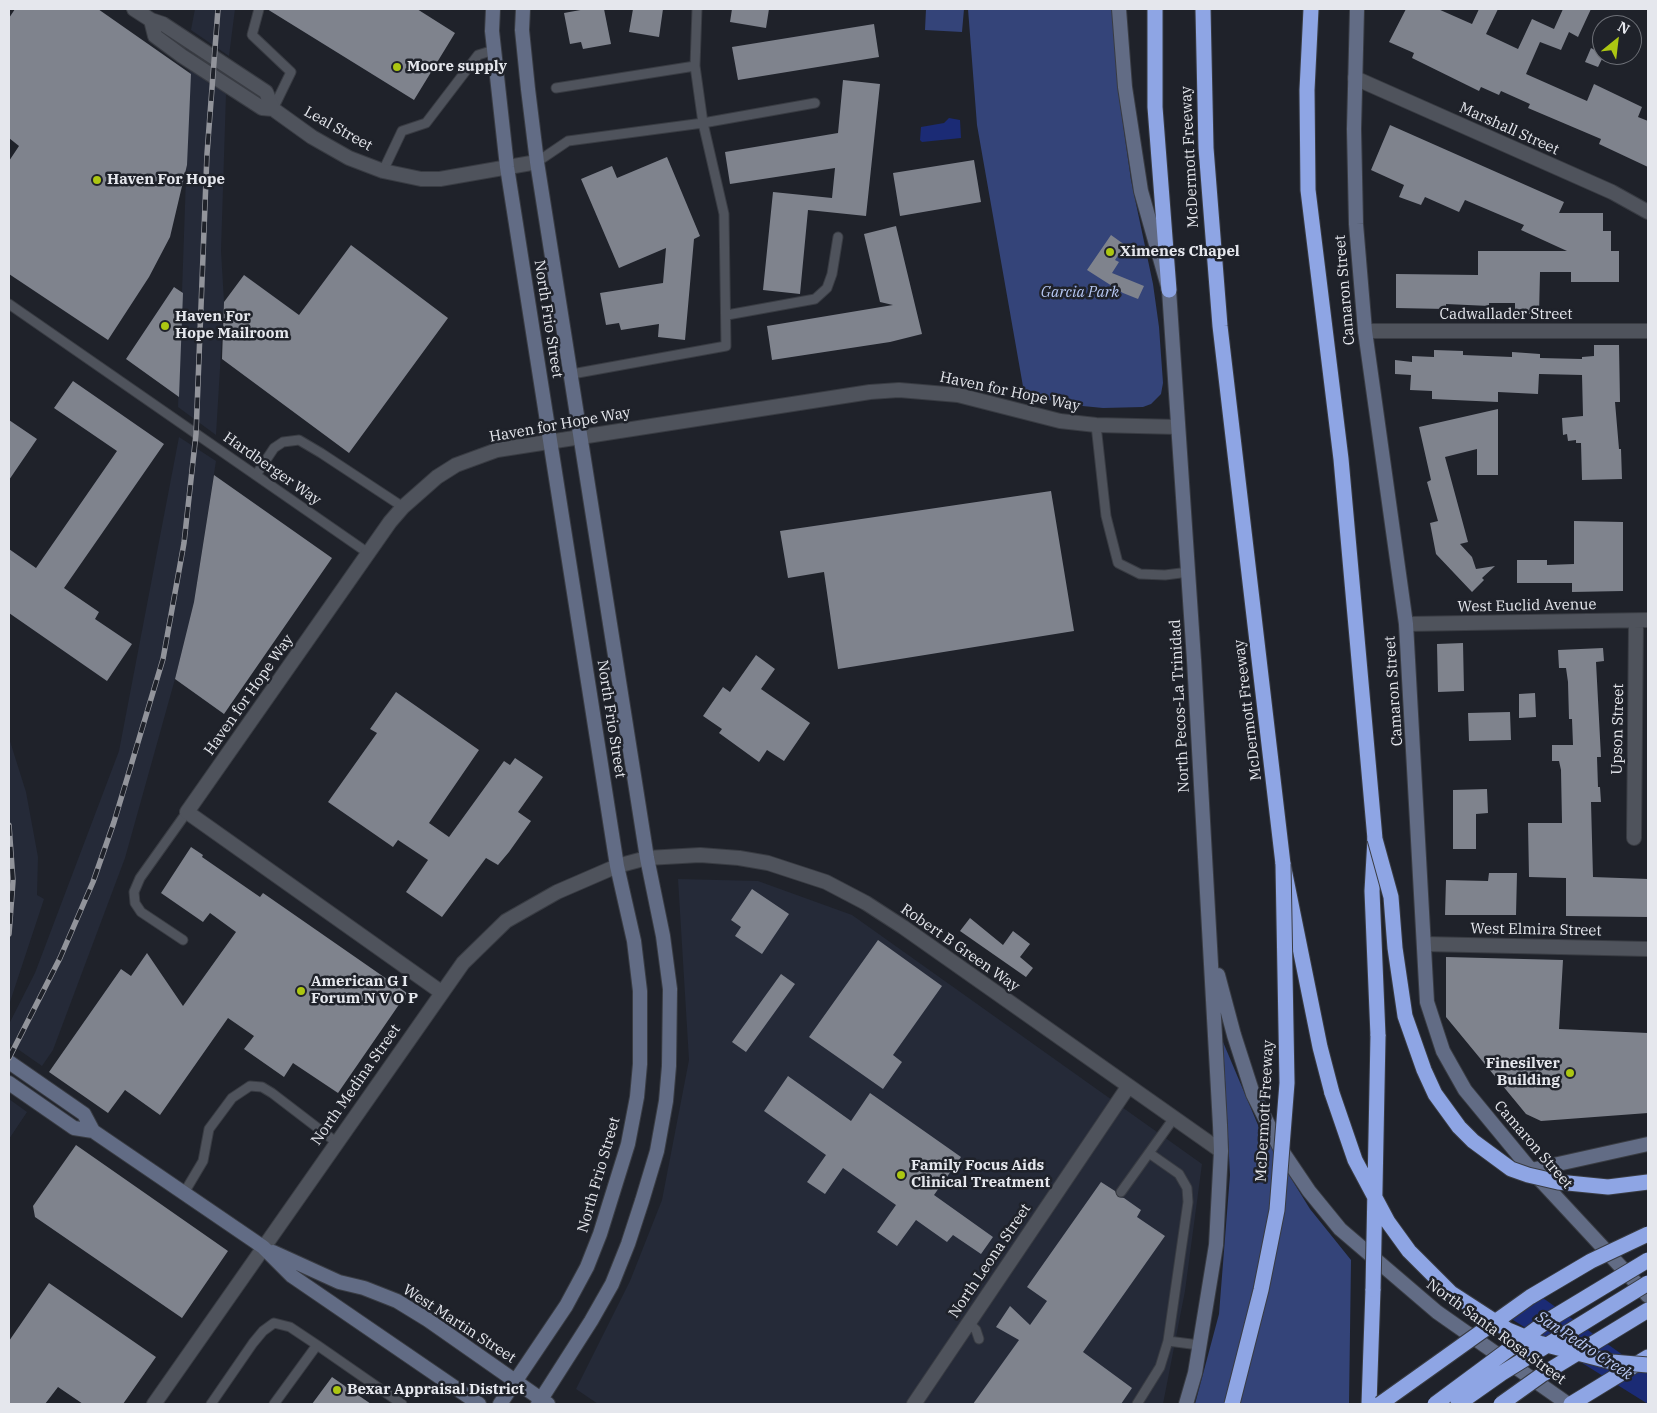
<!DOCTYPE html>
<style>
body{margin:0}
#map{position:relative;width:1657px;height:1413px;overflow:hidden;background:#1f222a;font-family:"IBM Plex Serif",serif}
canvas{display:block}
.frame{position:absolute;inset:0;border:10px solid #e5e7ed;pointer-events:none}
.north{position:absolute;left:1592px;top:15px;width:50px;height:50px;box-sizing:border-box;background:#1f222a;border:1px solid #6e7178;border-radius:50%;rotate:29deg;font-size:14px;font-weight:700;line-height:20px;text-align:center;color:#e5e7ed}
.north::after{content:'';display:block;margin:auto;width:18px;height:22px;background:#acc612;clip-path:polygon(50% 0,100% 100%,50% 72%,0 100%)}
</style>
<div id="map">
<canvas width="1657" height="1413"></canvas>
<div class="frame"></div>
<div class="north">N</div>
</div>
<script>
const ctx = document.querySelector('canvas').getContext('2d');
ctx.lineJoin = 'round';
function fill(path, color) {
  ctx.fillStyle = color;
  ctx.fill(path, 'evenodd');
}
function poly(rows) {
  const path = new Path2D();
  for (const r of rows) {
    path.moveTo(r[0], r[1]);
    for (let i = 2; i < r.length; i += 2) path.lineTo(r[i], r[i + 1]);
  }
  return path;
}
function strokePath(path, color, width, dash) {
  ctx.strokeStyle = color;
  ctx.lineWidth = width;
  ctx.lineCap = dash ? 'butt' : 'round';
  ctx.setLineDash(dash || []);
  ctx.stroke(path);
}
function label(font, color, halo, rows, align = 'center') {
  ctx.font = font + ' "IBM Plex Serif",serif';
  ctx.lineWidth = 5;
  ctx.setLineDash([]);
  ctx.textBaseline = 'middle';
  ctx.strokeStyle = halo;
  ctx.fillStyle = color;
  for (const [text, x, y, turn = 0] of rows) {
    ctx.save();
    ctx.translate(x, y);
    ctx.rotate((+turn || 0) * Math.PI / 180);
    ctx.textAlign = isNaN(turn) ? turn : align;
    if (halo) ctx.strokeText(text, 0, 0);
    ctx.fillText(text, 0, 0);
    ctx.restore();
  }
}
const built = poly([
 [195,9,235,9,229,56,191,30],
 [190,62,226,94,221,251,224,302,216,435,178,407],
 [179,437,216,461,194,602,175,679,125,858,53,1050,42,1066,9,1043,9,1024,35,973,119,751],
 [9,738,26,792,38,857,37,895,44,899,9,1005],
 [678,879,758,881,852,915,1202,1164,1185,1291,1163,1404,598,1404,576,1389,630,1281,662,1200,689,1060],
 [9,1099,27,1112,9,1139]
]);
const green = poly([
 [926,9,964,9,962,32,925,30],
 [968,9,1112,9,1118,89,1131,180,1153,284,1159,327,1163,383,1161,394,1151,404,1143,407,1103,408,1062,404,1024,392,977,125],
 [1223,1042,1258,1125,1310,1209,1351,1260,1349,1404,1195,1404,1219,1314,1230,1175]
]);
const water = poly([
 [949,118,960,120,961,138,922,142,920,140,921,127,944,123],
 [1536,1293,1648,1373,1648,1404,1505,1315]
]);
const building = poly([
 [15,9,98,9,191,74,187,165,170,237,149,277,108,340,9,274,9,161,19,146,9,138,9,18],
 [267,9,417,9,455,33,414,100],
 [586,9,604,9,611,44,583,49,581,42,570,44,564,13],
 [633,9,663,9,659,37,629,32],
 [732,9,769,9,766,28,730,22],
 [1406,9,1438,9,1472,24,1479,9,1498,9,1486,34,1518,49,1532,19,1554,29,1563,9,1591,9,1578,37,1569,32,1561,50,1540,42,1526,74,1587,101,1594,84,1642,107,1638,117,1648,121,1648,167,1599,144,1601,139,1528,108,1530,104,1501,91,1499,95,1481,87,1479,91,1412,58,1414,53,1389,42],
 [874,24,879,57,738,80,732,47],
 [1591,48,1604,55,1598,67,1585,62],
 [843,80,880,84,866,216,808,210,800,294,763,290,773,192,832,198,835,168,730,184,725,152,838,133],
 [1390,125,1564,202,1559,213,1603,213,1603,231,1611,231,1611,251,1619,251,1619,282,1571,282,1571,272,1540,272,1539,314,1515,314,1515,303,1489,303,1489,306,1446,304,1446,309,1396,308,1396,274,1478,275,1478,251,1567,251,1521,230,1524,225,1465,200,1459,212,1425,197,1421,205,1399,197,1404,185,1371,170],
 [667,157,700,236,694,239,685,340,658,337,659,324,621,330,619,323,606,325,600,293,663,283,666,248,619,268,581,179,612,166,617,178],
 [974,160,981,202,900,216,893,173],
 [896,226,922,334,890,342,772,360,767,326,893,305,880,302,864,234],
 [1111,235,1125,245,1115,260,1119,262,1112,273,1144,286,1138,299,1123,293,1087,270],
 [351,245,448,318,349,453,222,359,224,302,244,275,299,315],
 [174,287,183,293,179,397,126,359],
 [1594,345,1619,345,1620,402,1615,402,1619,449,1621,449,1622,479,1582,480,1581,443,1576,443,1576,440,1568,441,1567,434,1563,435,1562,418,1583,416,1582,375,1539,374,1538,394,1498,392,1498,402,1432,399,1432,391,1410,390,1411,375,1395,374,1395,360,1412,362,1412,356,1434,357,1434,350,1463,351,1463,355,1512,357,1512,352,1540,354,1540,358,1582,359,1582,357,1594,356],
 [73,381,164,444,64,588,99,612,95,619,132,644,107,681,9,613,9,549,36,568,117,451,54,408],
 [1498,409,1498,475,1477,475,1477,449,1445,457,1468,542,1460,544,1472,557,1476,569,1495,566,1482,578,1484,580,1472,592,1436,554,1430,523,1438,521,1427,482,1431,480,1419,427],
 [9,420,37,439,9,480],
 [214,475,332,558,224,714,175,679,194,602],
 [1051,491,1074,631,838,669,824,572,788,578,780,531],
 [1574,521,1623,522,1623,591,1572,592,1572,583,1517,583,1517,560,1547,560,1547,565,1574,564],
 [1463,643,1464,691,1438,692,1437,644],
 [1603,648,1604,661,1596,662,1601,757,1597,757,1598,787,1600,787,1601,802,1591,802,1593,877,1648,879,1648,917,1566,916,1566,878,1529,877,1528,823,1562,823,1561,770,1559,761,1552,761,1552,745,1573,745,1572,719,1569,719,1568,682,1566,668,1559,668,1558,650],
 [756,655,775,669,761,689,810,723,784,761,767,750,759,762,719,733,722,729,703,716,723,687,730,692],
 [396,692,479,750,429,823,449,837,504,761,510,765,515,758,543,777,518,812,531,821,509,852,498,865,486,858,442,917,406,892,428,860,398,840,393,847,328,802,377,733,370,729],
 [1535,693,1536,717,1519,718,1519,694],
 [1510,712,1511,740,1469,741,1468,713],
 [1487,789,1488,813,1476,814,1476,849,1453,849,1453,790],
 [191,847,203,855,202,857,260,897,263,893,407,993,338,1093,293,1063,284,1077,244,1049,254,1036,228,1018,160,1115,125,1090,108,1113,49,1072,121,969,131,976,147,953,183,1006,236,932,210,913,203,922,161,893],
 [1489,873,1517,873,1516,915,1445,915,1446,880,1488,881],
 [752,889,789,914,762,954,735,936,741,927,731,920],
 [970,918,1003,945,1013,931,1030,944,1020,957,1033,968,1026,977,960,931],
 [878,940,942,986,893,1055,902,1062,883,1089,809,1037],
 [1446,957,1563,960,1559,1029,1648,1033,1648,1113,1541,1121,1526,1114,1446,1017],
 [781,974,795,984,746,1052,732,1042],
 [788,1076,851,1121,870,1093,961,1157,934,1195,993,1237,981,1254,953,1235,947,1242,916,1220,897,1246,877,1232,896,1205,843,1168,825,1194,807,1182,826,1155,764,1111],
 [76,1145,228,1251,182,1318,35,1217,33,1206],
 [1101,1182,1115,1191,1118,1197,1124,1198,1141,1210,1137,1217,1165,1236,1083,1352,1132,1388,1121,1404,973,1404,1019,1340,996,1327,1010,1306,1030,1325,1047,1301,1027,1287],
 [49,1283,156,1357,123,1404,83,1404,58,1387,45,1404,9,1404,9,1341],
 [332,1377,371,1404,312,1404]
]);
const service = poly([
 [259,9,252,35,291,72,273,109],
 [697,9,695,66,703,123,815,103],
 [556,88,695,66],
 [537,162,568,141,703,123,724,214,726,346,572,374],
 [383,171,402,131,426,123,478,55,494,50],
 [9,304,368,553],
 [727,315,815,299,827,288,832,274,838,237],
 [1096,425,1106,516,1118,563,1140,574,1165,575,1189,572],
 [256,475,274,448,283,442,299,440,321,453,403,507],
 [183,940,141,912,135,903,134,892,140,878,187,812],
 [1121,1192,1174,1118],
 [184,1193,203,1161,209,1129,232,1098,250,1086,262,1087,272,1093,336,1142],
 [968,1322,976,1330,979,1339],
 [1168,1341,1199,1345],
 [211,1404,253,1343,263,1331,274,1323,290,1327,317,1345],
 [274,1404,317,1345,402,1404],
 [1137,1404,1160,1367,1168,1341,1188,1202,1187,1188,1179,1174,1149,1153]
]);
const minor = poly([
 [134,9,151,20,163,24,266,92,273,109,312,137,349,158,383,171,421,179,440,179,537,162],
 [151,20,155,36,182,56,262,108,273,109],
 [1355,78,1612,192,1648,212],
 [1365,331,1648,331],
 [1406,624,1648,620],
 [1634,838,1636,621],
 [1424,944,1648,949],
 [441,992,187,812,390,522,403,507,437,477,456,465,497,450,870,392,899,390,958,395,1060,421,1096,425,1178,427],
 [154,1404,463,963,506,921,557,892,617,866,647,858,700,855,739,858,768,863,826,882,866,903,903,927,1221,1151],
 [914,1404,1128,1087]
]);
const secondary = poly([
 [493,9,492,31,507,167,617,866,634,941,640,991,640,1064,637,1097,628,1144,600,1234,587,1267,566,1306,500,1404],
 [523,9,522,30,528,89,537,162,647,858,663,936,670,989,669,1066,666,1101,657,1151,642,1201,628,1244,612,1284,591,1321,538,1404],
 [1119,9,1125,87,1141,191,1169,290,1194,660,1220,1125,1221,1151,1216,1245,1195,1373,1186,1404],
 [1357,9,1354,129,1356,224,1365,331,1406,624,1427,1002,1443,1051,1465,1090,1531,1170,1648,1296],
 [1218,975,1234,1035,1253,1094,1280,1148,1309,1191,1340,1229,1437,1312,1568,1404],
 [9,1062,84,1114,93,1131],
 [9,1083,74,1128,93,1131,263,1247,292,1276,479,1404],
 [1531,1170,1648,1144],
 [273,1252,339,1282,364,1288,397,1301,428,1320,548,1404]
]);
const motorway = poly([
 [1155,9,1155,107,1169,290],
 [1203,9,1206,148,1220,326,1283,864,1320,1047,1332,1093],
 [1311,9,1307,90,1308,190,1341,459,1375,839,1372,891,1378,1036],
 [1369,1404,1373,1289],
 [1571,1404,1648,1357]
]);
const rail = poly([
 [9,825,13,881,9,934],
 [9,1058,60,958,93,882,114,822,163,659,184,543,196,434,207,154,218,9]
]);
const motorwayBridge = poly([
 [1375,839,1391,897,1395,948,1405,1016,1424,1070,1435,1094,1459,1127,1473,1141,1511,1169,1528,1175,1558,1182,1608,1187,1648,1182],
 [1332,1093,1355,1160,1388,1222,1409,1251,1451,1293,1508,1330,1539,1343,1612,1362,1648,1365],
 [1373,1289,1378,1036],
 [1232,1404,1261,1290,1277,1210,1287,1083,1283,864],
 [1380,1404,1530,1297,1591,1261,1648,1234],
 [1435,1404,1547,1321,1648,1260],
 [1458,1404,1502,1373,1648,1283],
 [1501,1404,1543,1374,1648,1310]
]);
const markers = [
 [397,67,5,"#acc612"],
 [97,180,5,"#acc612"],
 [1110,252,5,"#acc612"],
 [165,326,5,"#acc612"],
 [301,991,5,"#acc612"],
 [1570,1073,5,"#acc612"],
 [901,1175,5,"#acc612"],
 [337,1390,5,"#acc612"]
];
const poiNames = [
 ["Moore supply",407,67],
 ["Haven For Hope",107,180],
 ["Ximenes Chapel",1120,252],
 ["Haven For",175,317],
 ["Hope Mailroom",175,334],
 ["American G I",311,982],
 ["Forum N V O P",311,999],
 ["Finesilver",1560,1064,"right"],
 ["Building",1560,1081,"right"],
 ["Family Focus Aids",911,1166],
 ["Clinical Treatment",911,1183],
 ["Bexar Appraisal District",347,1390]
];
const streetNames = [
 ["Leal Street",338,129,29],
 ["Marshall Street",1509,129,24],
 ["McDermott Freeway",1190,157,-93],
 ["Camaron Street",1345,290,-95],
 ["Cadwallader Street",1506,315],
 ["North Frio Street",548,319,81],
 ["Haven for Hope Way",1010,392,12],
 ["Haven for Hope Way",560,425,-10],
 ["Hardberger Way",272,469,35],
 ["West Euclid Avenue",1527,606,-1],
 ["Camaron Street",1394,691,-94],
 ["Haven for Hope Way",249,695,-55],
 ["North Pecos-La Trinidad",1180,706,-93],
 ["McDermott Freeway",1248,710,-97],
 ["North Frio Street",611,719,81],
 ["Upson Street",1618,729,-89],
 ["West Elmira Street",1536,930,1],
 ["Robert B Green Way",960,948,35],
 ["North Medina Street",356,1085,-55],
 ["McDermott Freeway",1265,1111,-87],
 ["Camaron Street",1533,1145,49],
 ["North Frio Street",599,1175,-74],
 ["North Leona Street",990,1261,-56],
 ["West Martin Street",459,1324,33],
 ["North Santa Rosa Street",1496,1332,36]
];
const parkNames = [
 ["Garcia Park",1080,293]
];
const waterNames = [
 ["San Pedro Creek",1584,1346,33]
];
fill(built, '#252a38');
fill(green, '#344479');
fill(water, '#1b2b75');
fill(building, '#7f838d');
strokePath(service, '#393c43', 11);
strokePath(minor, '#393c43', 16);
strokePath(secondary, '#393c43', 16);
strokePath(motorway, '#393c43', 17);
strokePath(service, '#4f535c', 9);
strokePath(minor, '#4f535c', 14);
strokePath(secondary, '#626c85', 14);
strokePath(motorway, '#8ea5e4', 15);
strokePath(rail, '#92949b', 5.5);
strokePath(rail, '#1f222a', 4, [11]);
strokePath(motorwayBridge, '#393c43', 17, []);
strokePath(motorwayBridge, '#8ea5e4', 15);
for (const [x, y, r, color] of markers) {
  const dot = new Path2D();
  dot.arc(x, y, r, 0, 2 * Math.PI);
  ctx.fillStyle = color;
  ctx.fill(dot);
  strokePath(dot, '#1f222a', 2);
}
label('bold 15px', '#e5e7ed', '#1f222a', poiNames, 'left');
label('15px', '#e5e7ed', '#1f222a', streetNames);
label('italic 15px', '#b7c8f3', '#1f222a', parkNames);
label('italic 16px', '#b8c8f3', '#1f222a', waterNames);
</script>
